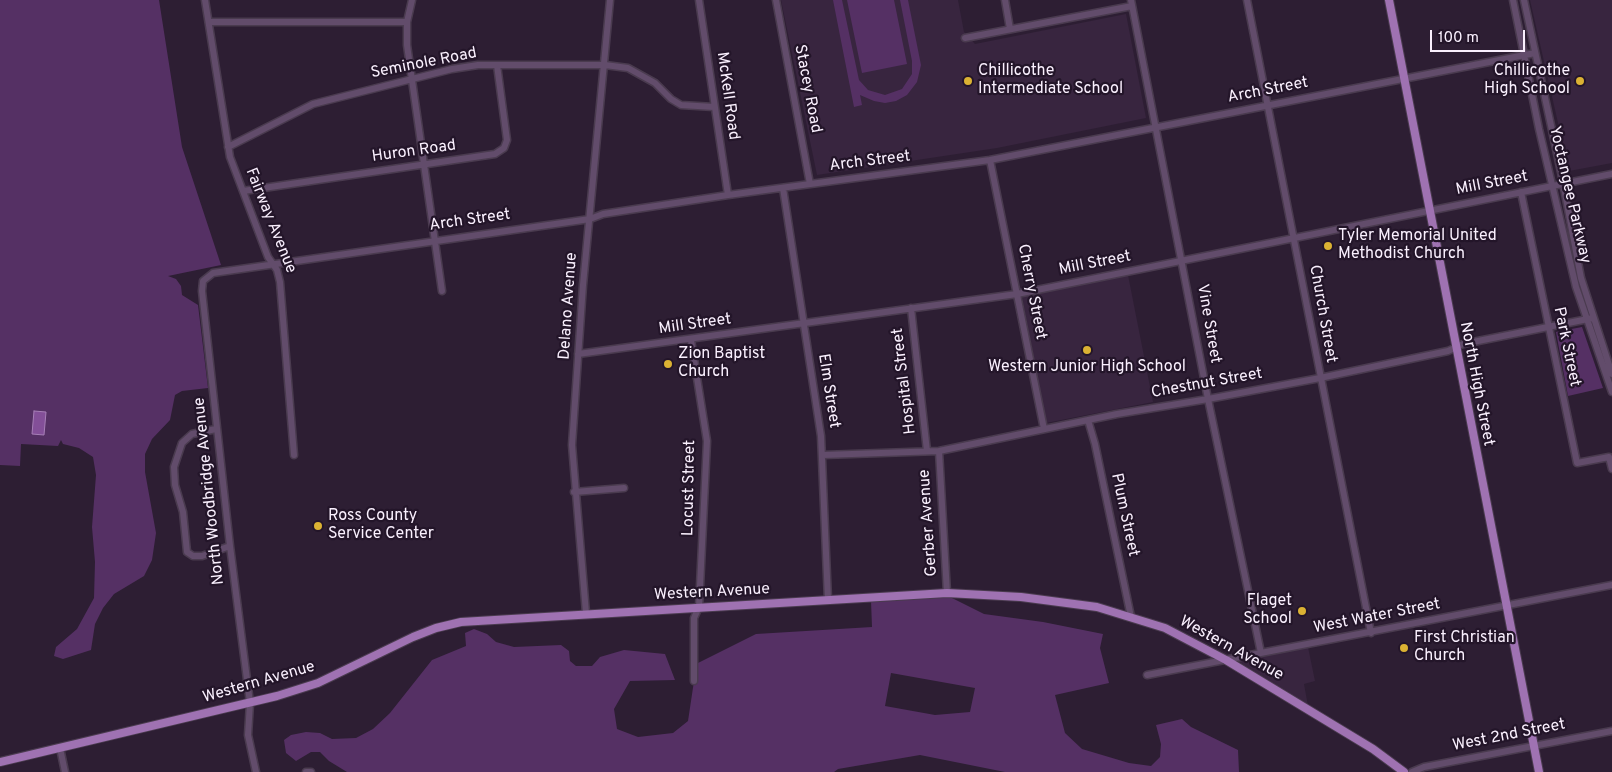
<!DOCTYPE html>
<style>
body{margin:0}
#map{position:relative;width:1612px;height:772px;overflow:hidden;background:#2d1e33;font-family:Overpass,sans-serif}
canvas{display:block}
.scale{position:absolute;left:1430px;top:30px;width:95px;height:22px;box-sizing:border-box;border:2px solid #faf0fe;border-top:0;padding-left:6px;font-size:15px;line-height:18px;white-space:nowrap;color:#faf0fe;-webkit-text-stroke:4px #231529;paint-order:stroke}
</style>
<div id="map">
<canvas width="1612" height="772"></canvas>
<div class="scale">100 m</div>
</div>
<script>
const ctx = document.querySelector('canvas').getContext('2d');
ctx.lineJoin = 'round';
function fill(path, color) {
  ctx.fillStyle = color;
  ctx.fill(path, 'evenodd');
}
function poly(rows) {
  const path = new Path2D();
  for (const r of rows) {
    path.moveTo(r[0], r[1]);
    for (let i = 2; i < r.length; i += 2) path.lineTo(r[i], r[i + 1]);
  }
  return path;
}
function strokePath(path, color, width, dash) {
  ctx.strokeStyle = color;
  ctx.lineWidth = width;
  ctx.lineCap = dash ? 'butt' : 'round';
  ctx.setLineDash(dash || []);
  ctx.stroke(path);
}
function label(font, color, halo, rows, align = 'center') {
  ctx.font = font + ' Overpass,sans-serif';
  ctx.lineWidth = 4.5;
  ctx.setLineDash([]);
  ctx.textBaseline = 'middle';
  ctx.strokeStyle = halo;
  ctx.fillStyle = color;
  for (const [text, x, y, turn = 0] of rows) {
    ctx.save();
    ctx.translate(x, y);
    ctx.rotate((+turn || 0) * Math.PI / 180);
    ctx.textAlign = isNaN(turn) ? turn : align;
    if (halo) ctx.strokeText(text, 0, 0);
    ctx.fillText(text, 0, 0);
    ctx.restore();
  }
}
const built = poly([
 [781,0,958,0,964,32,975,44,1126,14,1146,118,997,148,817,175],
 [1530,0,1612,0,1612,163,1569,171],
 [1128,275,1153,402,1046,423,1022,297],
 [1308,647,1315,681,1304,684,1308,706,1236,661]
]);
const green = poly([
 [0,0,159,0,182,147,221,265,168,276,176,279,181,286,182,295,198,305,208,388,182,391,175,395,170,420,152,439,145,454,145,472,156,533,152,560,144,576,114,594,103,608,95,624,91,650,63,659,54,656,56,647,77,629,94,598,95,562,92,527,96,475,93,457,79,448,63,444,61,440,58,446,21,444,20,466,0,465],
 [833,0,842,0,859,80,868,90,885,95,902,89,912,74,912,61,900,0,908,0,921,65,917,82,907,95,896,101,885,103,874,101,860,95,862,105,854,107],
 [847,0,894,0,907,64,862,73],
 [1582,327,1603,388,1568,396,1556,332],
 [950,597,984,614,1043,622,1103,634,1100,648,1109,683,1055,695,1065,733,1082,749,1129,763,1151,766,1160,757,1161,744,1156,725,1182,719,1191,727,1238,750,1239,772,1005,772,920,755,838,769,834,772,347,772,329,761,320,752,311,752,296,761,286,753,284,740,291,735,306,732,320,733,332,739,356,738,373,729,390,713,432,660,466,646,465,633,474,629,487,634,496,642,514,647,561,645,569,651,570,661,576,666,592,666,600,657,624,650,665,654,675,680,630,681,614,709,617,729,638,737,673,733,688,721,694,681,694,665,756,634,872,627,871,601],
 [891,673,975,688,970,712,935,715,885,706]
]);
const water = poly([
 [34,411,46,412,44,435,32,434,34,411]
]);
const minor = poly([
 [205,0,230,157,268,257,277,270,280,282,294,455],
 [412,0,407,22,407,45,442,291],
 [699,0,728,195],
 [776,0,810,184],
 [1005,0,1010,29],
 [1131,0,1208,399,1261,653],
 [1247,0,1371,633],
 [1513,0,1539,129,1576,287,1612,392],
 [1524,0,1561,172,1581,278,1612,374],
 [209,22,407,22],
 [965,38,1132,6],
 [228,147,313,104,452,69,478,65,605,65,628,68,655,83,671,99,681,105,714,107],
 [990,160,1044,429],
 [783,188,821,436,828,600],
 [243,191,495,154,504,148,507,140,497,65],
 [1521,192,1577,463,1609,457,1612,469],
 [911,308,927,451],
 [691,340,707,441,699,607,694,618,694,681],
 [578,354,1017,294,1612,174],
 [1088,420,1095,444,1131,617],
 [216,429,192,434,182,443,174,467,175,485,183,512,187,552,193,556,202,556,230,546],
 [939,451,947,593],
 [823,455,939,451,1117,414,1208,399,1320,378,1448,351,1463,344,1593,318],
 [574,492,624,488],
 [586,613,572,445,583,285,610,0],
 [1147,675,1612,585],
 [60,748,65,772],
 [256,772,248,735,250,703,230,546,202,291,203,281,213,273,590,219,603,214,728,195,990,160,1535,53],
 [306,772,311,772],
 [1412,772,1424,767,1612,731]
]);
const major = poly([
 [1389,0,1539,772],
 [0,762,277,696,318,683,413,637,436,628,461,622,947,593,1021,597,1097,607,1165,628,1226,660,1373,749,1404,772]
]);
const markers = [
 [968,81,5,"#dbb233"],
 [1580,81,5,"#dbb233"],
 [1328,246,5,"#dbb233"],
 [1087,350,5,"#dbb233"],
 [668,364,5,"#dbb233"],
 [318,526,5,"#dbb233"],
 [1302,611,5,"#dbb233"],
 [1404,648,5,"#dbb233"]
];
const streetNames = [
 ["Seminole Road",424,64,-11],
 ["Stacey Road",807,89,79],
 ["Arch Street",1268,91,-11],
 ["McKell Road",727,96,82],
 ["Huron Road",414,152,-8],
 ["Arch Street",870,162,-7],
 ["Mill Street",1492,184,-11],
 ["Yoctangee Parkway",1569,195,77],
 ["Fairway Avenue",270,221,68],
 ["Arch Street",470,221,-8],
 ["Mill Street",1095,264,-11],
 ["Cherry Street",1031,292,79],
 ["Delano Avenue",569,306,-86],
 ["Church Street",1322,314,80],
 ["Vine Street",1208,324,80],
 ["Mill Street",695,325,-8],
 ["Park Street",1566,347,78],
 ["Hospital Street",905,381,-97],
 ["Chestnut Street",1207,384,-10],
 ["North High Street",1476,384,79],
 ["Elm Street",828,391,81],
 ["Locust Street",690,488,-89],
 ["North Woodbridge Avenue",210,491,-96],
 ["Plum Street",1124,515,78],
 ["Gerber Avenue",929,523,-94],
 ["Western Avenue",712,593,-3],
 ["West Water Street",1377,617,-11],
 ["Western Avenue",1231,649,29],
 ["Western Avenue",259,683,-16],
 ["West 2nd Street",1509,736,-11]
];
const poiNames = [
 ["Chillicothe",978,72],
 ["Intermediate School",978,90],
 ["Chillicothe",1570,72,"right"],
 ["High School",1570,90,"right"],
 ["Tyler Memorial United",1338,237],
 ["Methodist Church",1338,255],
 ["Zion Baptist",678,355],
 ["Church",678,373],
 ["Western Junior High School",1087,368,"center"],
 ["Ross County",328,517],
 ["Service Center",328,535],
 ["Flaget",1292,602,"right"],
 ["School",1292,620,"right"],
 ["First Christian",1414,639],
 ["Church",1414,657]
];
fill(built, '#38253f');
fill(green, '#553064');
fill(water, '#834f98');
strokePath(water, '#a77fb7', 1);
strokePath(minor, '#4a3b4f', 9);
strokePath(major, '#4a3b4f', 10);
strokePath(minor, '#624c6b', 6);
strokePath(major, '#9f72b2', 8);
for (const [x, y, r, color] of markers) {
  const dot = new Path2D();
  dot.arc(x, y, r, 0, 2 * Math.PI);
  ctx.fillStyle = color;
  ctx.fill(dot);
  strokePath(dot, '#231529', 2);
}
label('16px', '#faf0fe', '#231529', streetNames);
label('16px', '#faf0fe', '#231529', poiNames, 'left');
</script>
